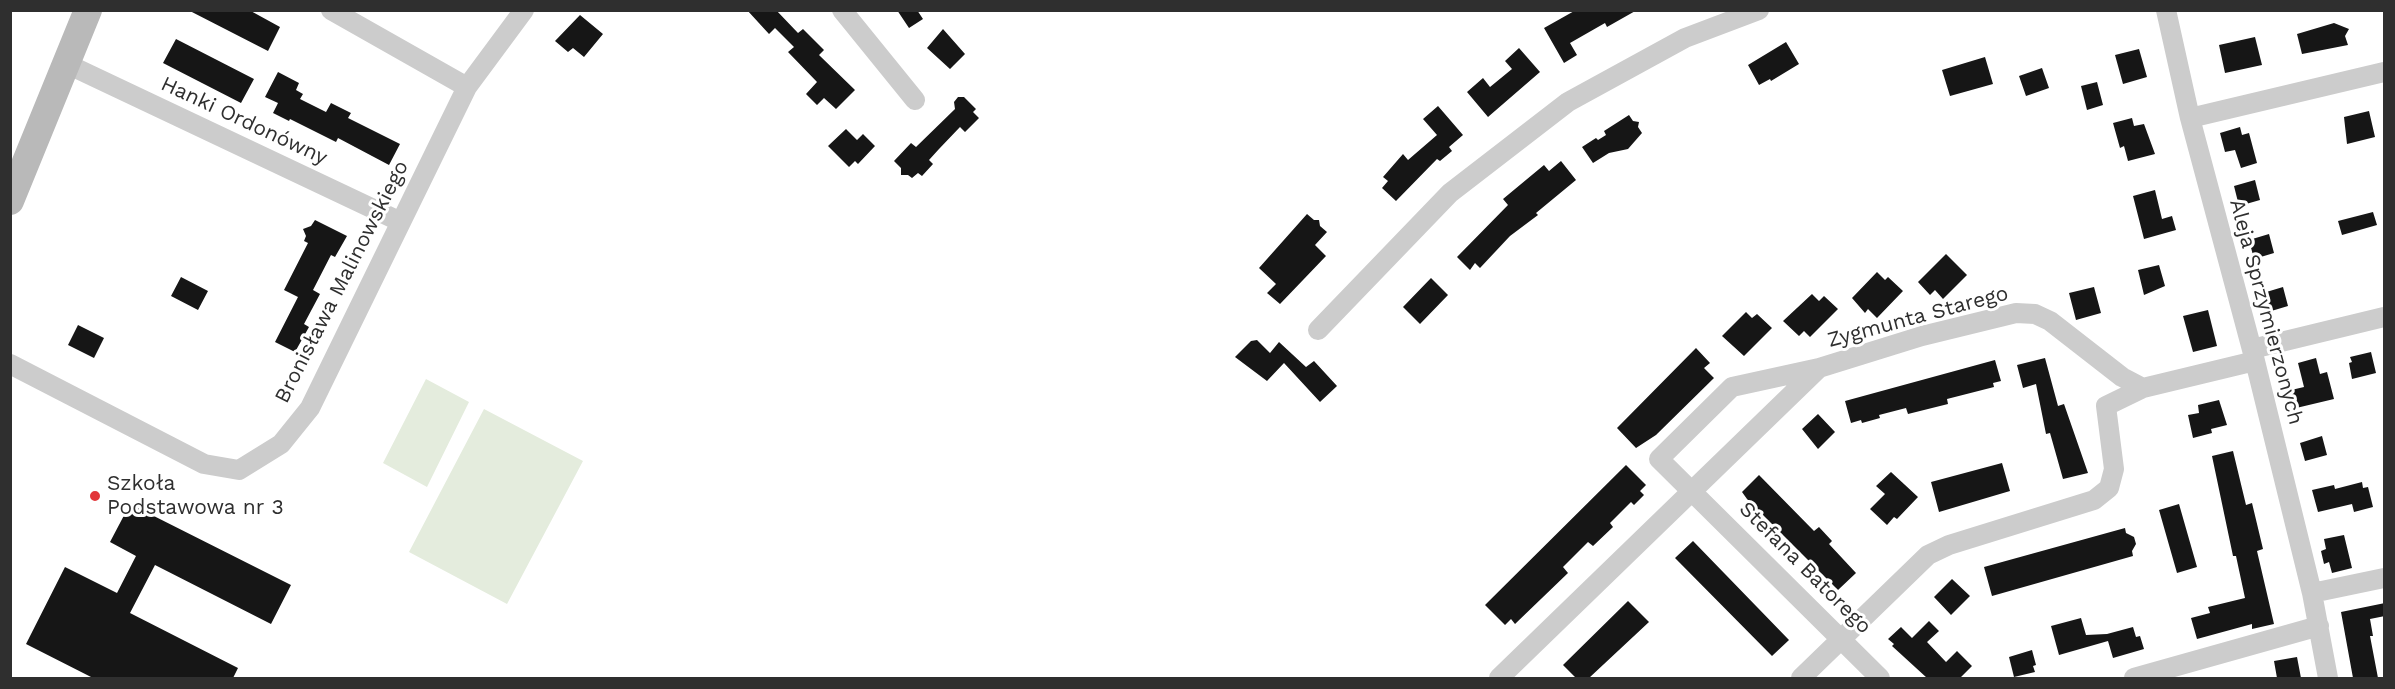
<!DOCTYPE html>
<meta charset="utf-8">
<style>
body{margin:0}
#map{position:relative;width:2395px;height:689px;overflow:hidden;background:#fff;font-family:"Work Sans",sans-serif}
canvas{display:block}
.frame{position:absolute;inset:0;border:12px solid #2f2f2f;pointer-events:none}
</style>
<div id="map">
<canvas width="2395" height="689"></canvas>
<div class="frame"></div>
</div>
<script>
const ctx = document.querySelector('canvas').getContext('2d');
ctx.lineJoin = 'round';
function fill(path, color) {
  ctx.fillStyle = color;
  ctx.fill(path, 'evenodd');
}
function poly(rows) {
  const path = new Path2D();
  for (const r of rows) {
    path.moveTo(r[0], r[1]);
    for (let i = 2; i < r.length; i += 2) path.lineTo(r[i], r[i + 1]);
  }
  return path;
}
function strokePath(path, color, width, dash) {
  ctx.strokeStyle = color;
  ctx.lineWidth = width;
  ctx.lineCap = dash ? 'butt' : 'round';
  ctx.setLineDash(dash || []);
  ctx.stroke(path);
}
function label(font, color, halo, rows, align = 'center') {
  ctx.font = font + ' "Work Sans",sans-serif';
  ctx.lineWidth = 6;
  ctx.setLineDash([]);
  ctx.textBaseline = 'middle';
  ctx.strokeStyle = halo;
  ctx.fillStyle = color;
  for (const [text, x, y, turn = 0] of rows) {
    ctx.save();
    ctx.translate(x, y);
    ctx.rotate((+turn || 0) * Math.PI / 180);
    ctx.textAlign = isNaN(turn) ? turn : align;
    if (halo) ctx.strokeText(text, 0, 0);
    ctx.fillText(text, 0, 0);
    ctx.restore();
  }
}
const green = poly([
 [426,379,469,402,427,487,383,463],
 [484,409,583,461,507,604,409,552]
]);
const building = poly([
 [188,10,249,10,280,27,268,51],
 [747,10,776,10,798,33,803,29,824,50,819,55,855,90,836,109,824,98,817,105,806,94,817,82,788,52,794,47,775,28,769,34],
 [897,10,917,10,923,19,909,28],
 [1576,10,1637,10,1607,27,1605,23,1570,43,1577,55,1564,63,1544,28],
 [580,15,603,34,584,57,573,48,568,52,555,41],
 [2334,23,2349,29,2345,36,2348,45,2302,54,2297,34],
 [943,29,965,54,950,69,927,48],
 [2255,37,2262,65,2225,73,2219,45],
 [176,39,254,79,241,103,163,63],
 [1786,42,1799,64,1771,81,1770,79,1759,85,1748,65],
 [1519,48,1540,72,1488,117,1467,92,1483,78,1490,87,1512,69,1505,61],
 [2139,49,2147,77,2123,84,2115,55],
 [1985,57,1993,84,1950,96,1942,70],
 [2042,68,2049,88,2026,96,2019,76],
 [278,72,299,83,296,90,303,94,300,99,326,112,331,103,351,113,348,118,400,144,389,165,338,138,336,142,290,119,289,121,273,113,278,103,265,97],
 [2097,82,2103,105,2087,110,2081,86],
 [958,97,964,97,976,109,973,112,979,118,965,132,960,127,939,149,929,160,933,164,922,176,918,173,912,178,908,175,901,175,901,168,894,161,911,143,916,147,955,109,954,102],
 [1438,106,1463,135,1449,147,1452,151,1440,161,1437,159,1396,201,1382,188,1388,181,1383,177,1403,154,1408,160,1437,135,1423,119],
 [2369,111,2375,137,2347,144,2344,117],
 [1629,115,1633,121,1639,122,1638,127,1642,133,1628,149,1609,153,1593,163,1582,147,1596,138,1598,140,1606,135,1604,131],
 [2132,118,2134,126,2144,124,2155,154,2128,161,2124,146,2120,148,2113,123],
 [2240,127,2242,135,2249,133,2257,163,2241,168,2235,150,2225,152,2220,133],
 [846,129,857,140,863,134,875,146,858,164,855,161,849,167,828,146],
 [1561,161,1576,180,1536,213,1538,215,1510,236,1480,268,1475,263,1470,270,1457,257,1508,205,1503,199,1544,165,1549,171],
 [2255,180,2260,200,2239,206,2234,186],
 [2155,190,2162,219,2172,216,2176,230,2144,239,2133,196],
 [2373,212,2377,225,2342,235,2338,221],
 [1307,214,1314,220,1319,220,1320,226,1327,232,1315,245,1326,256,1280,304,1267,293,1276,284,1259,268],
 [315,220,347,236,335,257,331,255,313,290,320,294,304,324,309,327,295,352,275,342,298,297,284,290,308,243,304,241,306,236,303,229,311,226],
 [2269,234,2274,253,2254,259,2249,240],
 [1946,254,1967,275,1943,299,1935,290,1930,295,1918,282],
 [2159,265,2165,286,2144,295,2138,270],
 [1877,272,1885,280,1888,277,1903,291,1877,318,1868,309,1865,313,1852,298],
 [181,277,208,291,198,310,171,296],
 [1431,278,1448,295,1420,324,1403,307],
 [2094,287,2101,313,2076,320,2069,293],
 [2283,287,2288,306,2268,312,2263,293],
 [1812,294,1819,301,1824,296,1838,309,1810,337,1804,331,1799,336,1783,321],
 [2208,310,2217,346,2193,352,2183,316],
 [1746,312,1752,318,1757,314,1772,328,1744,356,1722,336],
 [78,325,104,338,94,358,68,345],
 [1257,340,1270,353,1279,342,1306,367,1314,361,1337,386,1320,402,1284,363,1267,381,1235,357,1251,341],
 [1696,348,1710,363,1704,368,1714,378,1656,435,1636,448,1617,428],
 [2371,352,2376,373,2352,379,2349,363,2352,362,2350,357],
 [2045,358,2058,406,2064,404,2088,473,2063,479,2050,433,2046,434,2036,384,2023,388,2017,365],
 [2316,358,2320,374,2327,372,2334,399,2292,409,2287,391,2304,387,2298,363],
 [1995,360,2001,381,1993,383,1994,387,1947,399,1948,404,1908,414,1906,408,1879,415,1880,418,1862,423,1861,420,1851,423,1845,401],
 [2219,400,2227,425,2211,429,2212,433,2193,438,2188,415,2199,413,2198,405],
 [1818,414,1835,432,1818,449,1802,429],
 [2322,436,2327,455,2305,461,2300,443],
 [2233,451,2246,505,2252,503,2263,549,2257,551,2274,624,2252,629,2252,624,2197,639,2191,618,2210,613,2208,607,2245,598,2236,556,2233,556,2212,456],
 [2002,463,2010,491,1939,512,1931,482],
 [1626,465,1646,485,1640,491,1644,495,1634,505,1631,502,1610,523,1613,527,1593,546,1588,542,1563,567,1568,573,1515,624,1511,619,1505,625,1485,605],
 [1891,472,1918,497,1897,519,1894,517,1887,525,1870,509,1885,494,1876,486],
 [1759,475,1814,531,1819,527,1832,541,1829,544,1856,573,1838,590,1747,499,1742,492],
 [2362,482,2363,488,2368,487,2373,507,2354,512,2352,504,2318,512,2312,490,2334,485,2335,489],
 [130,504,291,585,271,624,155,565,130,613,238,668,233,678,93,678,26,644,65,567,117,593,136,556,110,542],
 [2179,504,2197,567,2177,573,2159,510],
 [2125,528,2126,533,2134,537,2136,544,2132,551,2133,556,1992,596,1984,567],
 [2344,535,2352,568,2332,573,2329,562,2324,564,2321,551,2326,549,2324,539],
 [1693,541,1789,640,1772,656,1675,558],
 [1952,579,1970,596,1951,615,1934,597],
 [1628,601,1649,622,1589,678,1576,678,1563,665],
 [2385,603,2385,616,2370,619,2373,636,2370,636,2378,678,2353,678,2341,612],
 [2081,618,2086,635,2107,634,2133,627,2136,637,2140,636,2144,649,2113,658,2108,641,2059,655,2051,626],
 [1929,621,1939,631,1927,642,1946,662,1957,651,1972,666,1960,678,1927,678,1892,646,1894,644,1888,639,1901,627,1912,638],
 [2032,650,2036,665,2033,666,2035,672,2014,677,2009,657],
 [2297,657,2301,678,2277,678,2274,661]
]);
const street = poly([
 [331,10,467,87],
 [842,10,915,100],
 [2166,10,2190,118,2255,361,2312,593,2328,678],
 [67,64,401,222],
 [2190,118,2384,72],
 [1318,330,1450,193,1568,102,1685,38,1759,10],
 [2252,349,2384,317],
 [10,364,204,464,239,470,281,444,310,408,467,87,524,10],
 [1819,368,1732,387,1659,459,1880,678],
 [2312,593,2384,578],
 [1499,678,1819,368,1922,336,2016,313,2035,314,2050,321,2122,377,2143,388,2255,361],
 [1801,678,1928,555,1949,545,2094,500,2109,488,2114,469,2106,406,2143,388],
 [2134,678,2319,626]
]);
const secondary = poly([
 [10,201,88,10]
]);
const markers = [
 [95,496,6,"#e23539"]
];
const streetNames = [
 ["Hanki Ordonówny",244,121,25],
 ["Bronisława Malinowskiego",342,282,-63],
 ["Aleja Sprzymierzonych",2266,312,75],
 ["Zygmunta Starego",1918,317,-15],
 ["Stefana Batorego",1805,568,45]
];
const poiNames = [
 ["Szkoła",107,484],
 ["Podstawowa nr 3",107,508]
];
fill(green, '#e4ecdd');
fill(building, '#161616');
strokePath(street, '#ccc', 20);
strokePath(secondary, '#b9b9b9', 28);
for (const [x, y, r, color] of markers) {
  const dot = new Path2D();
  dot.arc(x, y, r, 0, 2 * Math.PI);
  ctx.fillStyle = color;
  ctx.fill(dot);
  strokePath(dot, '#fff', 2);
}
label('21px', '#2f2f2f', '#fff', streetNames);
label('21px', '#2f2f2f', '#fff', poiNames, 'left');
</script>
